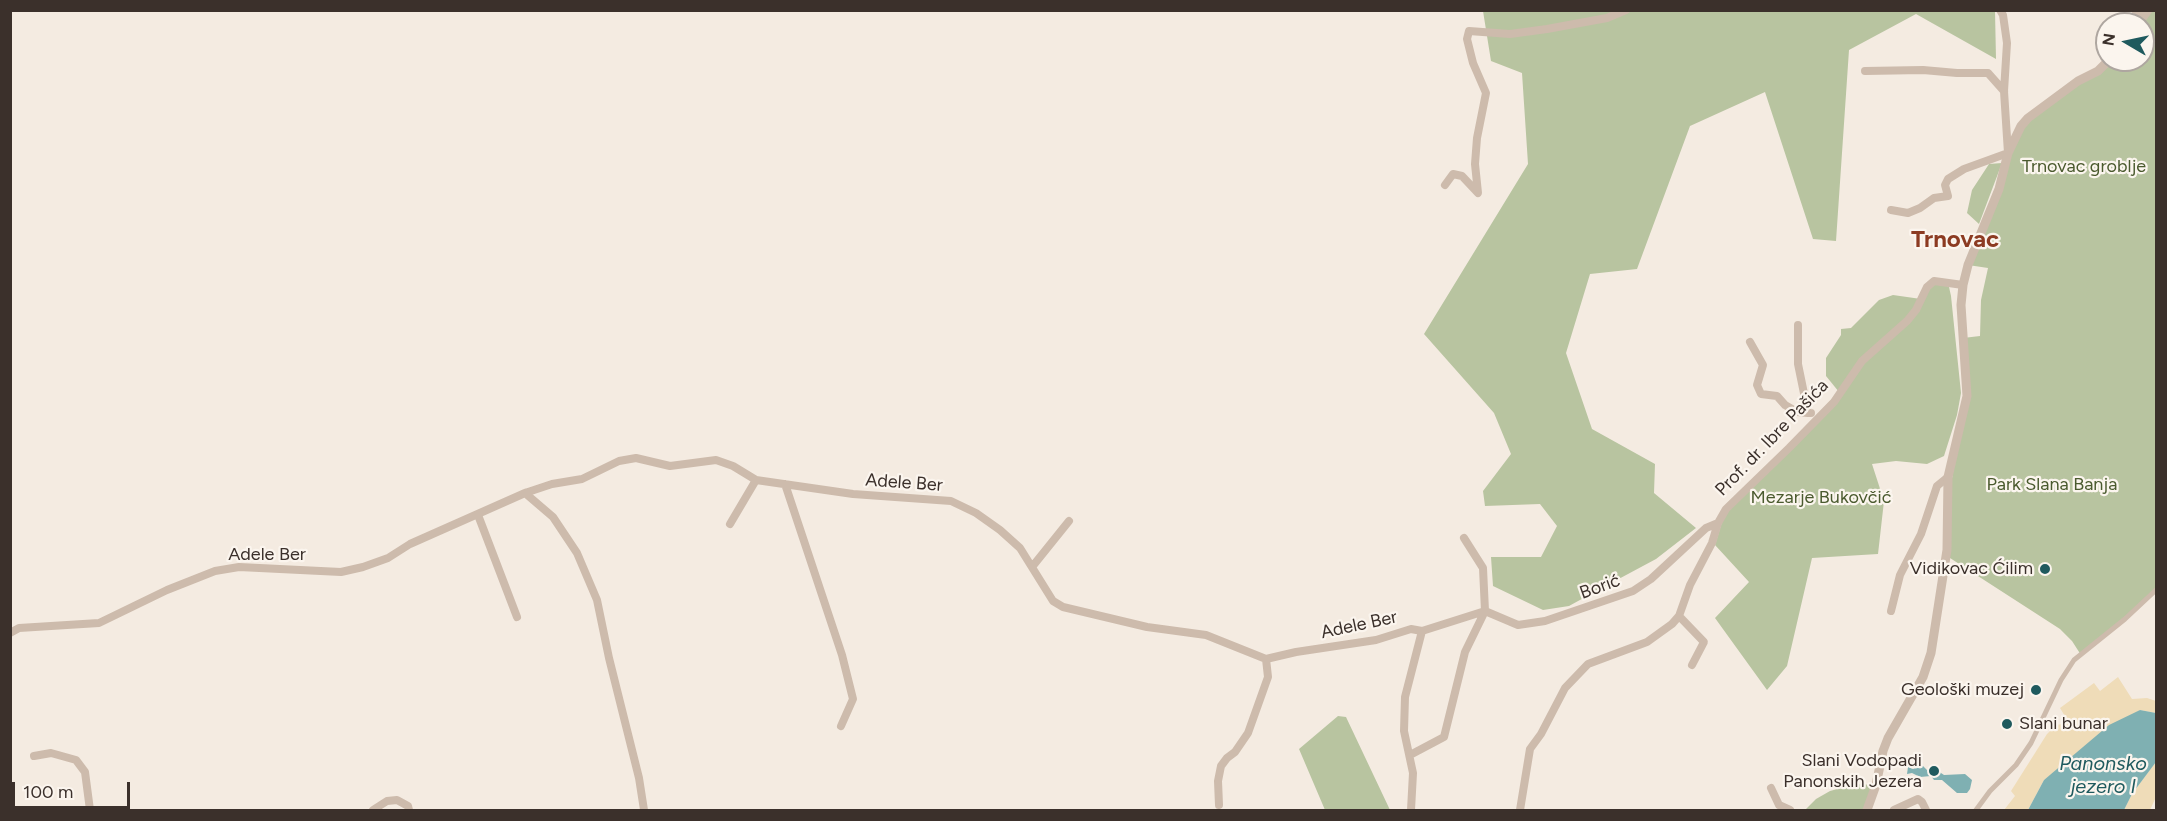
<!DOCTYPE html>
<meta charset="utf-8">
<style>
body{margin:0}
#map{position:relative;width:2167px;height:821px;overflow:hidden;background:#f4ebe1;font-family:Figtree,sans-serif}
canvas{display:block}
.frame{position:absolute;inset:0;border:12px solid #3b302b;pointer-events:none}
.north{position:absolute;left:2095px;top:12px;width:60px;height:60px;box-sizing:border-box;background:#fbf5ee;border:2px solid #aea6a0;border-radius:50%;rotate:279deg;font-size:16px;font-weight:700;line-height:24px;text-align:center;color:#3b302b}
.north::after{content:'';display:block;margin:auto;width:21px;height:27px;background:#1f5a5e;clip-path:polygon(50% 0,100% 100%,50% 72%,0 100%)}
.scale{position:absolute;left:12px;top:782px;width:118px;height:27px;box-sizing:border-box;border:3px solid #3b302b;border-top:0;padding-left:8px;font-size:18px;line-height:21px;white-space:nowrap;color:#3b302b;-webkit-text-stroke:4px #fbf5ee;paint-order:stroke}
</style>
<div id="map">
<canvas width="2167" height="821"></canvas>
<div class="frame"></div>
<div class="north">N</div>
<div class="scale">100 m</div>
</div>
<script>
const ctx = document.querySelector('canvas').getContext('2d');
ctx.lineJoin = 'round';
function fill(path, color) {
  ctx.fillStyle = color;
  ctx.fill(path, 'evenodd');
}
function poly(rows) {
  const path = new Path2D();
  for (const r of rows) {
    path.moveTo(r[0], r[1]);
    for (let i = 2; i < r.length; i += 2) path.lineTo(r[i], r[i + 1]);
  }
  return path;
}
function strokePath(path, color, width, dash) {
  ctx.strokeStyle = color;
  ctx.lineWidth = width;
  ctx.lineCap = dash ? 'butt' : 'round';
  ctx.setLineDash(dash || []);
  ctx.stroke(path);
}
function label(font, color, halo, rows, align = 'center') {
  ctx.font = font + ' Figtree,sans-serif';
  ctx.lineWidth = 4.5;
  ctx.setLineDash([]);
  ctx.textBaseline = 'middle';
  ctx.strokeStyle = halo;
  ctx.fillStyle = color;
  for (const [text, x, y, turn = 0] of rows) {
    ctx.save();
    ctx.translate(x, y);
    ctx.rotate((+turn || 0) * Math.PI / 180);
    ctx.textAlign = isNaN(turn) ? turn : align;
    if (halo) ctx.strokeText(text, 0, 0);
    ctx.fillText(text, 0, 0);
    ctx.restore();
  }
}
const green = poly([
 [1483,11,1995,11,1996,59,1916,14,1849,50,1836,241,1813,239,1765,92,1690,126,1637,269,1590,274,1566,353,1592,429,1655,464,1654,493,1696,528,1656,559,1600,589,1569,606,1543,610,1493,586,1491,557,1541,557,1557,526,1540,504,1485,506,1483,491,1511,454,1494,413,1424,334,1528,164,1522,73,1491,61],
 [2148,11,2156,11,2156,590,2081,655,2072,641,2060,629,1950,558,1948,500,1967,396,1963,338,1980,336,1981,300,1988,268,1968,265,2021,126,2109,60,2143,60,2143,24],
 [2002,163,1979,224,1967,213,1972,190,1989,164],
 [1941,283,1949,287,1951,296,1961,393,1957,415,1944,456,1927,464,1896,461,1872,464,1884,501,1878,554,1812,558,1787,666,1767,690,1715,618,1749,582,1715,545,1726,509,1839,392,1826,376,1826,358,1841,335,1841,329,1851,328,1879,300,1893,295,1921,299,1927,287],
 [1338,716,1346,717,1390,810,1325,810,1299,749],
 [1856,784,1876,785,1867,810,1805,810,1816,799,1830,791]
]);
const sand = poly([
 [2118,677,2132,699,2147,698,2156,701,2156,713,2140,710,2044,780,2028,810,2004,810,2015,796,2011,791,2047,734,2056,725,2069,723,2060,708,2094,683,2100,691],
 [2156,762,2156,797,2150,810,2124,810,2132,794]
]);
const water = poly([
 [2140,710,2156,713,2156,762,2132,794,2124,810,2028,810,2044,780,2109,725],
 [1923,766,1928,771,1938,771,1944,775,1965,774,1972,780,1970,789,1967,793,1957,793,1942,780,1934,780,1931,776,1920,777,1912,773,1907,774,1908,767,1913,769]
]);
const pedestrian = poly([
 [1976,810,1990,791,2016,765,2031,743,2061,680,2074,660,2125,619,2156,590]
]);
const minor = poly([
 [2135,10,2144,16],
 [1865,71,1923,70,1957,73,1988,73,2004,91],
 [1445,185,1453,174,1462,176,1478,193,1475,164,1477,138,1486,93,1473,63,1467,39,1469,31,1510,34,1547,29,1607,18,1626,10],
 [1891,210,1908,213,1920,208,1934,198,1948,196,1945,185,1948,179,1964,169,2008,153,2004,91,2007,43,2003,15,2000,10],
 [1798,325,1798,364,1808,413,1811,413],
 [1750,342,1763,365,1757,385,1761,394,1777,396,1785,405,1797,412,1808,413],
 [785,484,842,655,853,699,841,726],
 [525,493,553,517,577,553,597,600,609,658,639,778,644,810],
 [478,515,517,617],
 [730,524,756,480],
 [1032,567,1069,521],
 [1891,611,1900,575,1921,534,1937,486,1948,477],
 [1679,616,1704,642,1692,665],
 [10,633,19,628,99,623,167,590,215,571,239,567,341,572,363,567,388,558,410,544,525,493,552,484,582,479,619,461,636,458,670,466,716,460,733,466,756,480,853,494,951,501,976,513,1000,530,1020,548,1053,601,1063,607,1147,627,1206,635,1266,659,1296,652,1376,640,1411,629,1422,631,1485,611,1518,625,1545,621,1633,591,1651,579,1706,528,1718,523,1726,509,1789,448,1834,402,1862,361,1907,321,1916,310,1927,287,1934,281,1963,285],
 [1410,755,1444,737,1465,652,1485,611,1483,568,1464,538],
 [34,756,51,753,76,760,85,772,90,810],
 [1771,788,1779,805,1790,810],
 [1219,805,1218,781,1221,766,1227,758,1235,752,1248,733,1268,677,1266,659],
 [373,810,387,801,397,800,408,806,409,810],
 [1411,810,1413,773,1404,731,1405,697,1422,631],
 [1520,810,1530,749,1541,734,1565,688,1588,664,1647,642,1672,624,1679,616,1690,585,1712,543,1718,523],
 [1894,810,1918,799,1922,802,1926,810]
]);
const tertiary = poly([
 [2138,24,2148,10],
 [1867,810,1876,785,1883,751,1888,738,1923,677,1931,653,1947,550,1948,477,1967,396,1961,305,1963,285,1968,265,1999,189,2008,153,2021,126,2028,118,2078,81,2098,71,2109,60]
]);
const markers = [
 [2045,569,6,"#1f5a5e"],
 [2036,690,6,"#1f5a5e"],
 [2007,724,6,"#1f5a5e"],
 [1934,771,6,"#1f5a5e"]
];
const parkNames = [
 ["Trnovac groblje",2084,167],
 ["Park Slana Banja",2052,485],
 ["Mezarje Bukovčić",1821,498]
];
const streetNames = [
 ["Prof. dr. Ibre Pašića",1772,438,-46],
 ["Adele Ber",904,483,4],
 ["Adele Ber",267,555],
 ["Borić",1600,587,-20],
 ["Adele Ber",1359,625,-12]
];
const poiNames = [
 ["Vidikovac Ćilim",2033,569],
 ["Geološki muzej",2024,690],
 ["Slani bunar",2019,724,"left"],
 ["Slani Vodopadi",1922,761],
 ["Panonskih Jezera",1922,782]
];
const waterNames = [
 ["Panonsko",2103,764],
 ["jezero I",2103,787]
];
const districtNames = [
 ["Trnovac",1955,240]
];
fill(green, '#b8c4a0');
fill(sand, '#efdcb8');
fill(water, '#7fb0b2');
strokePath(pedestrian, '#cdbbac', 5);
strokePath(minor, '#cdbbac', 8);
strokePath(tertiary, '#cdbbac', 9);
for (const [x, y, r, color] of markers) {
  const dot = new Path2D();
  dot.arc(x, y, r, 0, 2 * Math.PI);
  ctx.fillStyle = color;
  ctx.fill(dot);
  strokePath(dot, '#fbf5ee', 2);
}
label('18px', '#4a5a2e', '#fbf5ee', parkNames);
label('18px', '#3b302b', '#fbf5ee', streetNames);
label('18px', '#3b302b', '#fbf5ee', poiNames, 'right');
label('italic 20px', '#1f5a5e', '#fbf5ee', waterNames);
label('bold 24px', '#8c3b22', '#fbf5ee', districtNames);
</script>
